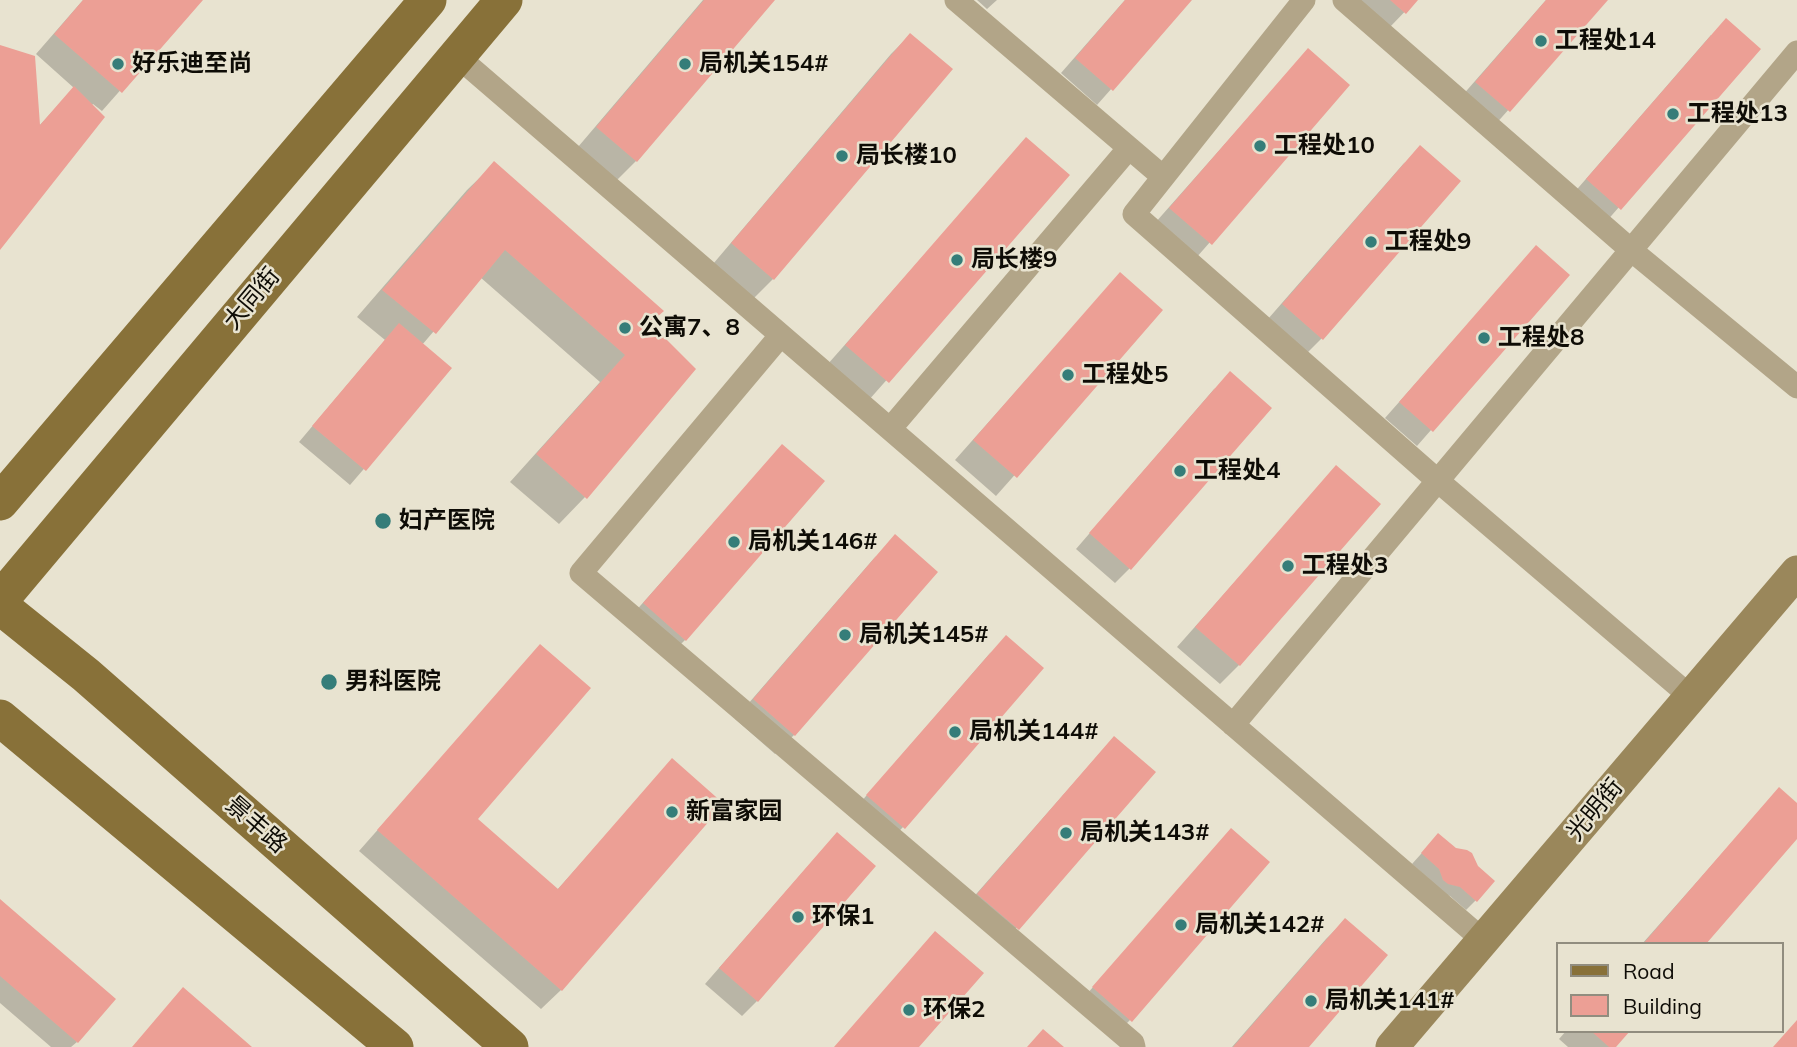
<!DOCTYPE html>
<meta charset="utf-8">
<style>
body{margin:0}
#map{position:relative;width:1797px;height:1047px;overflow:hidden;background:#e8e3d0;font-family:Mulish,sans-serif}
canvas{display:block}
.legend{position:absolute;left:1556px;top:942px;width:228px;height:91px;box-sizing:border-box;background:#e8e3d0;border:2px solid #918d7f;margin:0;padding:9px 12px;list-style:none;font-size:21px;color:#0e0c06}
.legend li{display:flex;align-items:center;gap:14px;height:35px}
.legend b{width:35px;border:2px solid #918d7f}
</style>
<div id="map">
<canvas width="1797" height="1047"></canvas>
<ul class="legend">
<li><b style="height:9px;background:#887139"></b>Road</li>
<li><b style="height:19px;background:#ec9f95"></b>Building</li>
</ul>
</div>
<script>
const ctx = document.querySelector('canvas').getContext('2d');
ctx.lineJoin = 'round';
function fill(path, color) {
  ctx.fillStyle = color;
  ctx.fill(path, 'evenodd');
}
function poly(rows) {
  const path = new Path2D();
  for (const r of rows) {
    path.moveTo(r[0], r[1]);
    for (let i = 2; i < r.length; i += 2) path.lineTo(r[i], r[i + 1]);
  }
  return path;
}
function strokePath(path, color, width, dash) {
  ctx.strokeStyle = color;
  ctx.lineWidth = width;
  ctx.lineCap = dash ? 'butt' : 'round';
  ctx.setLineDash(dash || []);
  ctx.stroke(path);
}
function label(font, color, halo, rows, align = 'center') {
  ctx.font = font + ' Mulish,"Noto Sans SC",sans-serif';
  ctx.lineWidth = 5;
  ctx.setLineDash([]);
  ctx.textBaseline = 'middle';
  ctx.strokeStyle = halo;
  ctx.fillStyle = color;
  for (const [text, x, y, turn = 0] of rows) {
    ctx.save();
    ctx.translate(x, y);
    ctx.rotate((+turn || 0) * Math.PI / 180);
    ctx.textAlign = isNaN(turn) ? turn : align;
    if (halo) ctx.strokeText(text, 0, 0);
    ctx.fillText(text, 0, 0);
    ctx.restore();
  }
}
const shadow = poly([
 [83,0,200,0,102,111,93,104,91,106,0,247,0,47,39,126,74,88,36,54],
 [703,0,773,0,636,161,617,180,578,147],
 [977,0,997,0,987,9],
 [1125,0,1190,0,1097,105,1061,73],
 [1358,0,1416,0,1390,27],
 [1546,0,1606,0,1494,126,1461,97],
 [910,35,773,279,754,298,713,264,891,54],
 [1711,35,1758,49,1605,223,1572,195],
 [1308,50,1348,85,1196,258,1155,223],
 [1026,140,1067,176,868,401,827,365],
 [1405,162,1322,338,1307,353,1268,319],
 [494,164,648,324,585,497,559,524,510,482,600,382,480,277,422,345,450,369,350,485,299,442,385,340,357,317,467,190],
 [1536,247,1567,275,1417,446,1385,418],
 [1120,274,1161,310,996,496,955,460],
 [1215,388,1130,568,1115,583,1076,549],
 [782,446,685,640,666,659,625,623],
 [1336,468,1239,665,1220,684,1177,647],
 [876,556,794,735,775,754,735,719],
 [540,646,475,819,557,890,672,761,561,990,541,1009,359,851],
 [991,652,903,827,889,842,853,811],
 [1100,753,1154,772,1003,943,963,909],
 [1779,789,1797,805,1797,836,1704,944,1642,944],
 [1231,830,1130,1020,1115,1035,1079,1003],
 [1429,845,1456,850,1476,900,1466,910,1450,896,1438,893,1433,890,1429,879,1412,864],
 [823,849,757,1001,742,1016,705,984],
 [0,901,77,1042,71,1047,51,1047,0,1003],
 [1345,920,1306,1047,1232,1047,1326,939],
 [1566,1031,1627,1031,1614,1047,1568,1047,1559,1039]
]);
const building = poly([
 [83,0,203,0,122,93,54,34],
 [704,0,775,0,637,162,596,127],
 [1125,0,1192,0,1113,91,1075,58],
 [1390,0,1418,0,1406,14],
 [1546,0,1608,0,1510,112,1475,82],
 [1726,18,1761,49,1621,210,1586,179],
 [910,33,953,69,774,280,731,243],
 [0,45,35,56,40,125,74,86,105,117,0,250],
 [1308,48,1350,85,1212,245,1169,208],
 [1026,137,1070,175,889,383,845,345],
 [1420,145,1461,181,1323,340,1282,304],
 [494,161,664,311,650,323,696,369,587,499,536,454,625,355,505,250,436,334,382,290],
 [1536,245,1570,275,1433,432,1399,402],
 [1120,272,1163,310,1017,478,973,440],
 [399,323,452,368,366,471,312,426],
 [1230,371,1272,408,1131,570,1089,533],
 [782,444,825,481,686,641,643,603],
 [1336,465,1381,504,1240,666,1195,627],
 [895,534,938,572,795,736,753,699],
 [1006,635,1044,668,905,829,866,795],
 [540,644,591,688,478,819,558,889,672,758,724,804,562,991,377,830],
 [1114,736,1156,772,1019,930,977,894],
 [1779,787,1797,803,1797,839,1706,944,1643,944],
 [1231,828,1270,862,1132,1022,1092,987],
 [837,832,876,866,758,1002,719,968],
 [1438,833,1456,848,1467,850,1472,853,1478,866,1495,881,1477,902,1460,887,1448,884,1443,880,1439,869,1421,853],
 [0,899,116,999,78,1043,0,976],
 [1345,918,1388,955,1309,1047,1233,1047],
 [935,931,984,973,919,1047,834,1047],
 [183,987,252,1047,132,1047],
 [1797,1020,1797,1047,1773,1047],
 [1043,1029,1064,1047,1027,1047],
 [1591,1031,1630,1031,1616,1047,1609,1047]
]);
const minor = poly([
 [956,0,1162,176],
 [1304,0,1134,214,1438,481,1691,697],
 [1344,0,1631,250,1797,387],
 [457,56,1483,940],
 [781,335,581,573,1133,1043,1134,1047],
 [890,429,1129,148],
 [1233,725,1797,52]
]);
const secondary = poly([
 [1392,1047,1797,572]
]);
const primary = poly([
 [0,502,428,0],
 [0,600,504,0],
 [0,606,86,675,510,1047],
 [0,718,395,1047]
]);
const markers = [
 [1541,41,7,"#357d79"],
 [118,64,7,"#357d79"],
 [685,64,7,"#357d79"],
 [1673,114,7,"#357d79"],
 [1260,146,7,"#357d79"],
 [842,156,7,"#357d79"],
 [1371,242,7,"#357d79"],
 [957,260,7,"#357d79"],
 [625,328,7,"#357d79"],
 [1484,338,7,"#357d79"],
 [1068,375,7,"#357d79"],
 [1180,471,7,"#357d79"],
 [383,521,9,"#357d79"],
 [734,542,7,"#357d79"],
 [1288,566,7,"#357d79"],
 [845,635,7,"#357d79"],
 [329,682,9,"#357d79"],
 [955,732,7,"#357d79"],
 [672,812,7,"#357d79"],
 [1066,833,7,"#357d79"],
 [798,917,7,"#357d79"],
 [1181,925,7,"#357d79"],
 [1311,1001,7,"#357d79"],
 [909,1010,7,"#357d79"]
];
const poiNames = [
 ["工程处14",1555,41],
 ["好乐迪至尚",132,64],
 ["局机关154#",699,64],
 ["工程处13",1687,114],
 ["工程处10",1274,146],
 ["局长楼10",856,156],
 ["工程处9",1385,242],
 ["局长楼9",971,260],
 ["公寓7、8",639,328],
 ["工程处8",1498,338],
 ["工程处5",1082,375],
 ["工程处4",1194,471],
 ["妇产医院",399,521],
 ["局机关146#",748,542],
 ["工程处3",1302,566],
 ["局机关145#",859,635],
 ["男科医院",345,682],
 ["局机关144#",969,732],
 ["新富家园",686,812],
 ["局机关143#",1080,833],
 ["环保1",812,917],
 ["局机关142#",1195,925],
 ["局机关141#",1325,1001],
 ["环保2",923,1010]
];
const streetNames = [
 ["大同街",252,299,-50],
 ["光明街",1595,810,-50],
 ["景丰路",256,825,41]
];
fill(shadow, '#0003');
fill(building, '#ec9f95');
strokePath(minor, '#b2a588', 23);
strokePath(secondary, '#9a875b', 33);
strokePath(primary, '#887139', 37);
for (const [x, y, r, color] of markers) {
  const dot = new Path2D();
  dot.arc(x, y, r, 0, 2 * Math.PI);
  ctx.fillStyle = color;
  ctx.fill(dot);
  strokePath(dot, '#e8e3d0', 2.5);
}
label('bold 24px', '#0e0c06', '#e8e3d0', poiNames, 'left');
label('24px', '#0e0c06', '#e8e3d0', streetNames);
</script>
